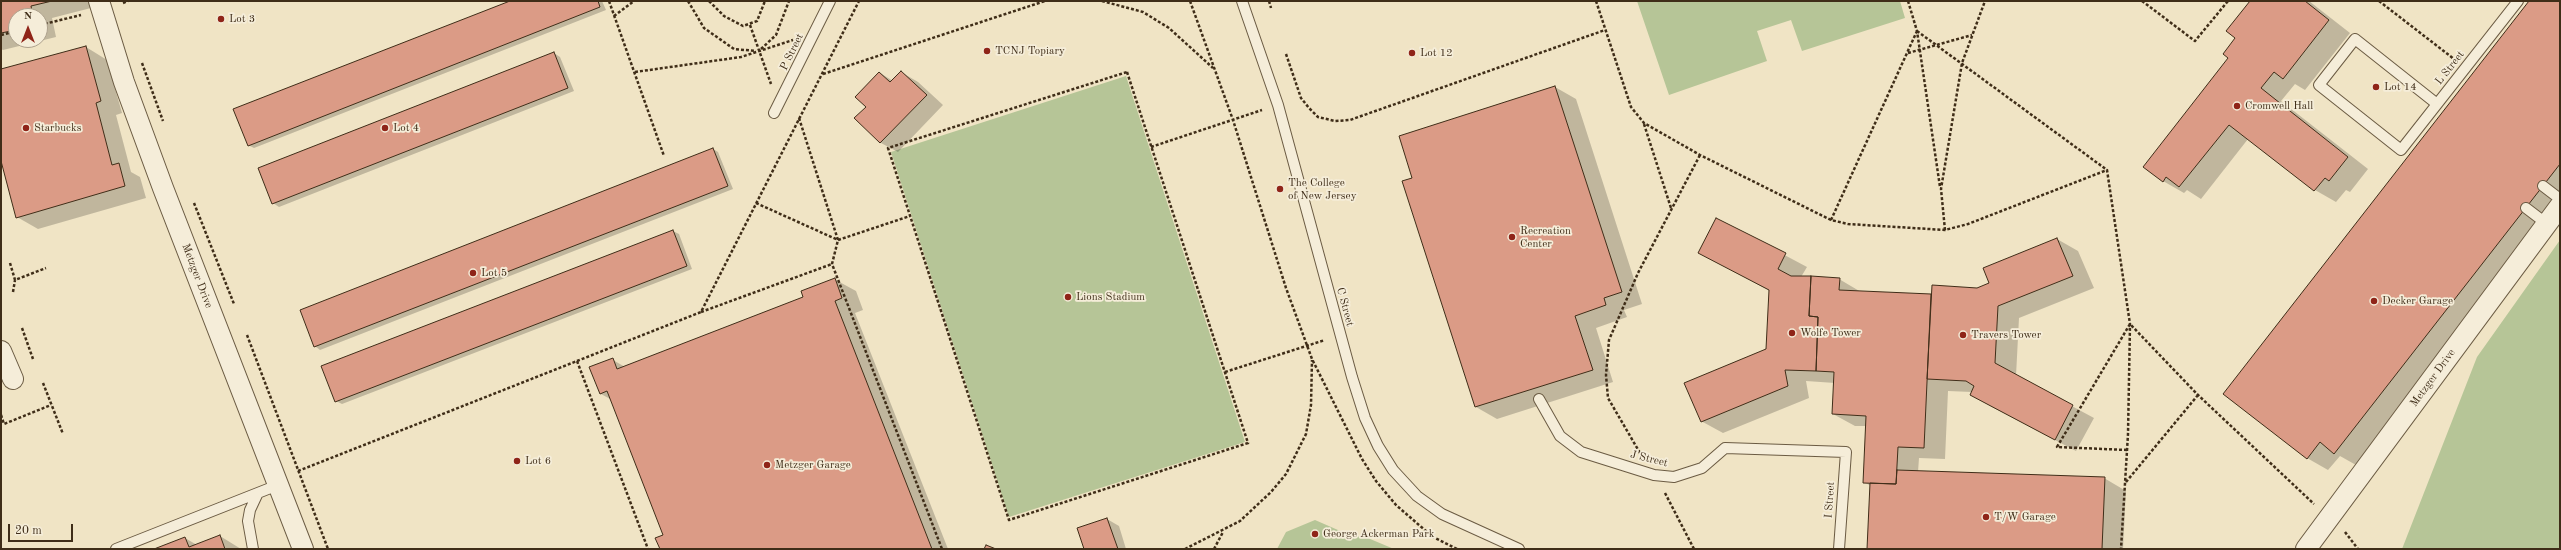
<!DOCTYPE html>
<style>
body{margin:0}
#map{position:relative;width:2561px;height:550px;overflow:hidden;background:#f0e4c5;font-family:"Old Standard TT",serif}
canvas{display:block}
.frame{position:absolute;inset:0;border:2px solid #3f2d18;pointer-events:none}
.north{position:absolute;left:8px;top:8px;width:40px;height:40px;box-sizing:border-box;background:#f5edd9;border:1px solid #aca08c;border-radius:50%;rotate:0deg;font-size:11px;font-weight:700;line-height:16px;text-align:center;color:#3f2d18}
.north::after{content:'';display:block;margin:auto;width:14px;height:18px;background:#8f2418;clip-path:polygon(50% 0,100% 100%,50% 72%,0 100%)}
.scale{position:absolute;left:8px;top:524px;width:65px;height:18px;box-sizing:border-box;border:2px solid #3f2d18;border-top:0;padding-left:5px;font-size:12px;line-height:14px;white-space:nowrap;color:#3f2d18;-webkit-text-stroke:3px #f5edd9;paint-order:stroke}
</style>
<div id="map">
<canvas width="2561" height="550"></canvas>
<div class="frame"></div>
<div class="north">N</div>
<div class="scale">20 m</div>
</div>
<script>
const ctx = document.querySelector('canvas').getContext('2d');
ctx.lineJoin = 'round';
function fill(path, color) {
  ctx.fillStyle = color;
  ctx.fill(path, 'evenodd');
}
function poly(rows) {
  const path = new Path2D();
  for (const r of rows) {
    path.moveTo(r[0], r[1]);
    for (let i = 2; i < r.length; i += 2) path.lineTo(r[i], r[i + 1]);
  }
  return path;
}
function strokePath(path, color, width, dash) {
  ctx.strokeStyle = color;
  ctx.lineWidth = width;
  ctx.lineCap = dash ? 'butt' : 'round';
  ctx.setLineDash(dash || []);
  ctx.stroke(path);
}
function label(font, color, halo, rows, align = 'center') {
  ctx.font = font + ' "Old Standard TT",serif';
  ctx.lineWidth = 3.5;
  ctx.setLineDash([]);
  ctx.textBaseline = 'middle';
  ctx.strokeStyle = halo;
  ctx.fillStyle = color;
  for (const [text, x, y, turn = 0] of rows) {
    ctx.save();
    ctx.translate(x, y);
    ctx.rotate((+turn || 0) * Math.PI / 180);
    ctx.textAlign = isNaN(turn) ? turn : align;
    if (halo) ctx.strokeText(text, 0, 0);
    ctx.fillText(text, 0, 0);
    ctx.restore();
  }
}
const green = poly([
 [1637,1,1900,1,1905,18,1802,51,1791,20,1757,31,1767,61,1669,95],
 [1126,76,1245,442,1009,517,891,152],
 [2560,240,2560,549,2402,549,2477,357],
 [1315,520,1354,537,1363,536,1394,549,1277,549,1286,532]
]);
const shadow = poly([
 [1,1,90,1,91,8,52,18,56,37,3,50,1,49],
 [16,16,40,16,40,40,16,40],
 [512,1,602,1,606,10,254,148,248,145],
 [2251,1,2309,1,2350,33,2305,90,2295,84,2281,101,2368,169,2350,192,2346,190,2336,202,2315,190,2248,139,2201,199,2187,190,2184,193,2163,181,2230,58],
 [2531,1,2560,1,2560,203,2356,465,2340,456,2328,470,2307,458],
 [86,47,107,60,122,113,116,115,131,172,140,177,146,198,38,229,17,217,1,158,1,70],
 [554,53,560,57,574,91,279,207,273,203],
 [901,72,918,82,943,105,898,152,881,143,856,118,867,107,880,73,893,81],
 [1555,87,1576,99,1642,304,1624,310,1627,317,1596,328,1613,382,1497,419,1476,407,1403,182,1413,178],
 [713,149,718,152,733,189,320,350,315,346],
 [1717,219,1807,267,1801,277,1839,279,1861,292,1932,295,1977,289,1990,283,2057,239,2078,251,2094,288,2019,318,2016,376,2094,418,2076,451,1992,407,1971,395,1972,392,1948,391,1945,459,1919,458,1918,472,2104,478,2126,491,2123,549,1868,549,1871,486,1864,482,1866,426,1855,426,1833,414,1835,383,1806,381,1809,398,1723,433,1701,421,1767,350,1770,291,1699,253],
 [673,231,679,234,692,269,342,404,336,401],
 [834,279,856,291,863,310,855,313,948,549,661,549,665,535,612,400,601,394,613,360,625,367,805,298],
 [1107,519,1119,526,1126,549,1086,549],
 [220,536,241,549,157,549,185,538,197,545]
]);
const building = poly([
 [1,1,52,1,31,6,33,16,16,16,16,30,1,33,1,1],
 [510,1,598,1,600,7,248,146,233,109,510,1],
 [2250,1,2305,1,2329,20,2283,79,2274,72,2261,88,2348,157,2329,181,2325,178,2314,191,2229,125,2179,187,2166,177,2163,182,2143,167,2228,58,2223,54,2235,38,2226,31,2250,1],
 [2529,1,2560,1,2560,164,2334,454,2320,442,2307,459,2223,394,2529,1],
 [86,46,101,101,96,103,112,165,119,163,125,186,16,218,1,161,1,69,86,46],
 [554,52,568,88,272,204,258,168,554,52],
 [901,71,927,95,880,143,854,118,866,107,855,97,879,72,890,82,901,71],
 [1555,86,1622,292,1604,298,1606,305,1575,316,1593,370,1475,407,1402,181,1412,178,1399,136,1555,86],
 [713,148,728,186,314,347,300,310,713,148],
 [1716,218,1786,253,1778,269,1791,276,1811,276,1809,316,1818,317,1816,371,1785,370,1788,386,1701,422,1684,383,1766,349,1769,290,1698,253,1716,218],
 [673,230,687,266,335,402,321,366,673,230],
 [2057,238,2073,276,1998,306,1995,363,2073,405,2055,440,1970,395,1974,386,1966,381,1927,379,1932,285,1977,288,1989,283,1983,268,2057,238],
 [1811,276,1840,278,1839,290,1931,294,1924,448,1898,447,1896,484,1863,483,1866,416,1832,414,1834,372,1816,371,1818,317,1809,316,1811,276],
 [835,278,842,298,835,301,932,549,660,549,655,538,663,535,607,391,600,394,589,367,613,358,617,369,803,297,801,291,835,278],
 [1897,470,2105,477,2102,549,1867,549,1870,483,1896,484,1897,470],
 [1107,518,1118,549,1084,549,1077,528,1107,518],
 [220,535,225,549,154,549,185,537,189,547,220,535],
 [986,545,996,549,984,549,986,545]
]);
const path = poly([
 [609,1,664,156],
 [688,1,704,28,734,49,756,51],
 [709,1,724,16,743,26,757,21,765,1],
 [1102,1,1143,12,1169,28,1213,68],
 [1190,1,1233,120,1286,288,1312,359,1362,459,1376,481,1396,505,1419,525,1433,537,1457,549],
 [1269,1,1271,8],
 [1596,1,1631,107,1644,123,1700,155,1831,220,1848,224,1945,230,1968,224,2107,170],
 [1908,1,1917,31,1940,187],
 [2142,1,2195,41,2228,1],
 [2379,1,2454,59],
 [123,3,128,1],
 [614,16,634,1],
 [40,25,81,15],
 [750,25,771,84],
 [1917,31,2107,170,2130,324,2128,434,2121,549],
 [1,35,16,31],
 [761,49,776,35,789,1],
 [1908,53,1972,35],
 [1286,54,1301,98,1309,108,1318,117,1335,121,1350,120,1605,30],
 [142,63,163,121],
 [635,72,741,57,793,40],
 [1127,72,1248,443,1009,520,888,148,1127,72],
 [823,74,1045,1],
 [799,118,838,240,832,264,942,549],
 [1644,124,1671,208],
 [1151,147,1262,110],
 [194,203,234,304],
 [756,203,838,240,910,216],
 [1831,220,1917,31],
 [1945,230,1941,189,1962,63,1985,1],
 [10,263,15,280,46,268],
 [13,292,15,280],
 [701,312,832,264],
 [22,328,33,359],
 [247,335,328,549],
 [577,361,701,312,859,1],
 [1225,372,1325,340],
 [43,383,63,434],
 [1,415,4,424,51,405],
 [2127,450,2057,447,2130,324,2198,395,2314,504],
 [1640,453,1608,398,1606,375,1609,340,1638,273,1700,155],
 [298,471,577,361,648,549],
 [2126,482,2198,395],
 [1665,493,1694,549],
 [2345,532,2358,549],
 [1185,549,1240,521,1271,492,1286,474,1306,434,1311,405,1312,360],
 [1214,549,1223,532]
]);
const lane = poly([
 [1242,1,1278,105,1352,377,1365,418,1378,446,1393,470,1417,496,1442,514,1519,549],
 [2437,104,2355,39,2319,85,2401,150,2518,1],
 [774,113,830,1],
 [2543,186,2560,199],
 [2526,208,2547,224],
 [1539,399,1560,436,1581,452,1654,475,1674,477,1702,468,1725,448,1846,452,1839,549],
 [116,549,278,485],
 [253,549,248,521,250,510,257,495]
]);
const street = poly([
 [99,1,124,82,163,188,303,549],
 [1,351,13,379],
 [2306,549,2560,206]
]);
const markers = [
 [221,19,4,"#8f2418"],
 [987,51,4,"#8f2418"],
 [1412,53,4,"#8f2418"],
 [2376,87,4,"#8f2418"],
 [2237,106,4,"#8f2418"],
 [26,128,4,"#8f2418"],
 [385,128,4,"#8f2418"],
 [1280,189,4,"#8f2418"],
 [1512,237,4,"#8f2418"],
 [473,273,4,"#8f2418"],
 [1068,297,4,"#8f2418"],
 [2374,301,4,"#8f2418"],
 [1792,333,4,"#8f2418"],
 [1963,335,4,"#8f2418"],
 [517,461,4,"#8f2418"],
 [767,465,4,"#8f2418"],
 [1986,517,4,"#8f2418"],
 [1315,534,4,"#8f2418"]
];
const poiNames = [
 ["Lot 3",229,19],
 ["TCNJ Topiary",995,51],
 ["Lot 12",1420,53],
 ["Lot 14",2384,87],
 ["Cromwell Hall",2245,106],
 ["Starbucks",34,128],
 ["Lot 4",393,128],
 ["The College",1288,183],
 ["of New Jersey",1288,196],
 ["Recreation",1520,231],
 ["Center",1520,244],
 ["Lot 5",481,273],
 ["Lions Stadium",1076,297],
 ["Decker Garage",2382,301],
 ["Wolfe Tower",1800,333],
 ["Travers Tower",1971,335],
 ["Lot 6",525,461],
 ["Metzger Garage",775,465],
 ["T/W Garage",1994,517],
 ["George Ackerman Park",1323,534]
];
const streetNames = [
 ["P Street",792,52,-64],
 ["L Street",2450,68,-52],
 ["Metzger Drive",197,276,69],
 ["C Street",1345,307,75],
 ["Metzger Drive",2433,378,-54],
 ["J Street",1649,459,14],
 ["I Street",1830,500,-86]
];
fill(green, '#b6c597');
fill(shadow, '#0003');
fill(building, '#db9b86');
strokePath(building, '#3f2d18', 1);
strokePath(lane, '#6b5b43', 12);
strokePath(street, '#6b5b43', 22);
strokePath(path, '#3f2d18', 2.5, [3, 2]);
strokePath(lane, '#f5edd9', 10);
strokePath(street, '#f5edd9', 20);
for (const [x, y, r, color] of markers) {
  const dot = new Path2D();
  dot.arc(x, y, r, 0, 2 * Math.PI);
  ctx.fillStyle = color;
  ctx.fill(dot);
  strokePath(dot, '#f5edd9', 1.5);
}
label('11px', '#3f2d18', '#f5edd9', poiNames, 'left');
label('11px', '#3f2d18', '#f5edd9', streetNames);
</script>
